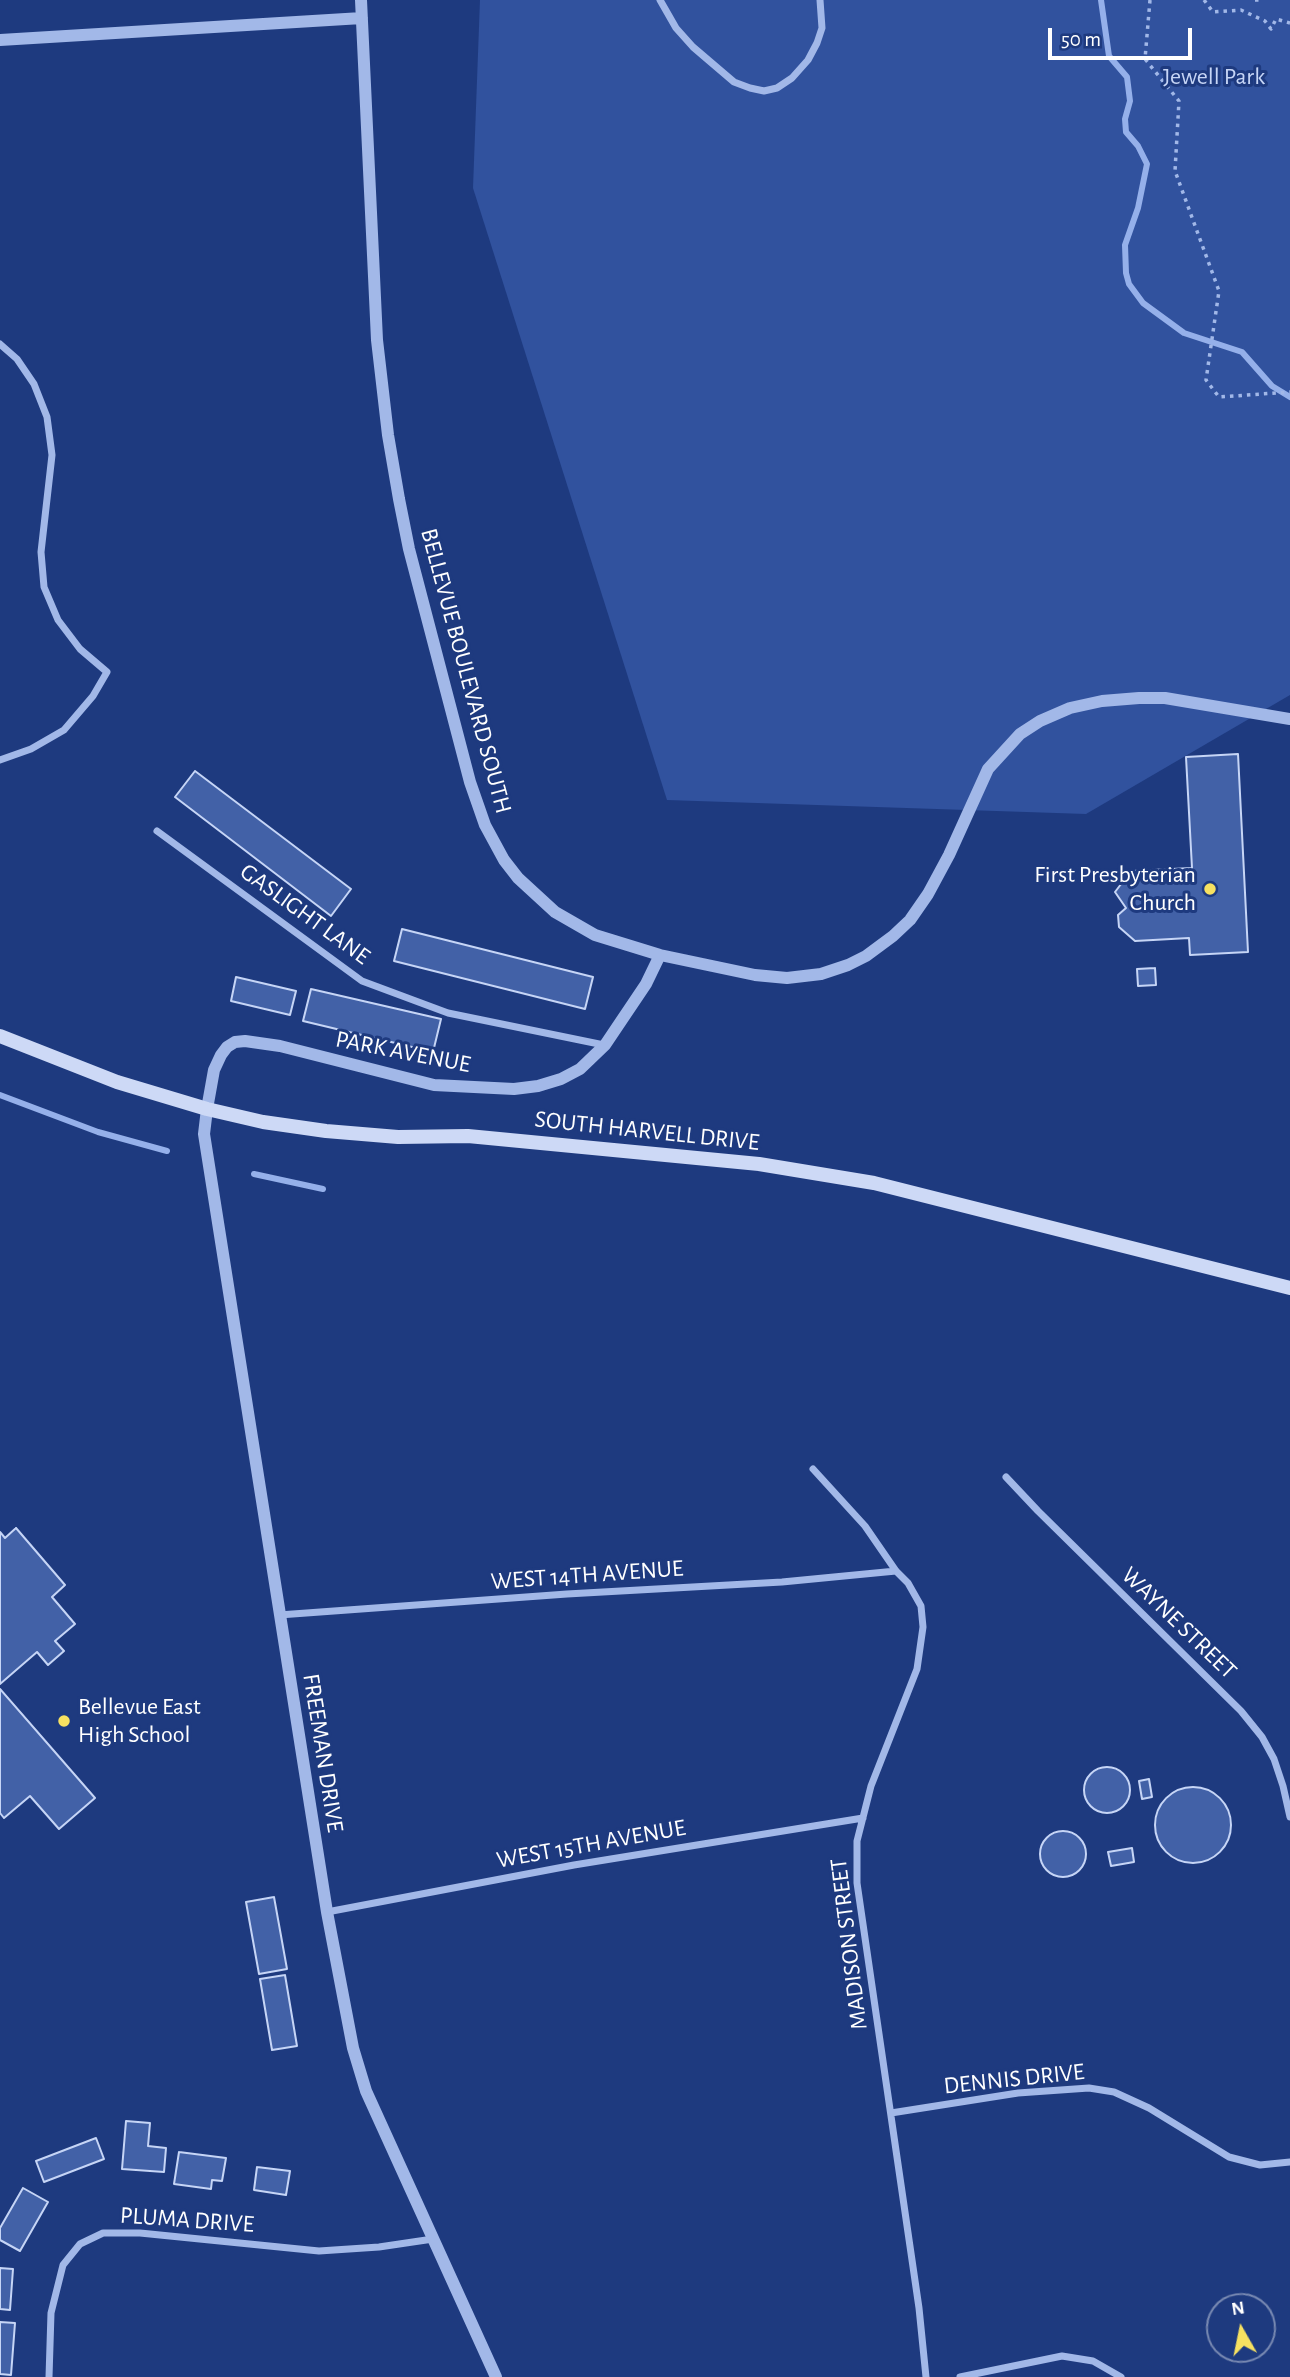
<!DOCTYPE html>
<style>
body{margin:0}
#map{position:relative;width:1290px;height:2377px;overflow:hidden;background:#1e3a7f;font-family:"Alegreya Sans",sans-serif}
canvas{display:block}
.north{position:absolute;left:1206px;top:2293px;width:70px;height:70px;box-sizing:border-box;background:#1e3a7f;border:2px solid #7889b2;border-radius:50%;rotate:351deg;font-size:19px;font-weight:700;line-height:28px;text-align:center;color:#fff}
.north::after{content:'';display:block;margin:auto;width:24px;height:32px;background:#f7e161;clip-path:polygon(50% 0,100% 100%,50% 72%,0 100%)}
.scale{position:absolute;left:1048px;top:28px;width:144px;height:32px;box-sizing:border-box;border:4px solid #fff;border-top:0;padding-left:9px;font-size:21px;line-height:24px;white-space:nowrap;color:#fff;-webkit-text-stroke:5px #1e3a7f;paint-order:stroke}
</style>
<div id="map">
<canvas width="1290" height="2377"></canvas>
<div class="north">N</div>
<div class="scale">50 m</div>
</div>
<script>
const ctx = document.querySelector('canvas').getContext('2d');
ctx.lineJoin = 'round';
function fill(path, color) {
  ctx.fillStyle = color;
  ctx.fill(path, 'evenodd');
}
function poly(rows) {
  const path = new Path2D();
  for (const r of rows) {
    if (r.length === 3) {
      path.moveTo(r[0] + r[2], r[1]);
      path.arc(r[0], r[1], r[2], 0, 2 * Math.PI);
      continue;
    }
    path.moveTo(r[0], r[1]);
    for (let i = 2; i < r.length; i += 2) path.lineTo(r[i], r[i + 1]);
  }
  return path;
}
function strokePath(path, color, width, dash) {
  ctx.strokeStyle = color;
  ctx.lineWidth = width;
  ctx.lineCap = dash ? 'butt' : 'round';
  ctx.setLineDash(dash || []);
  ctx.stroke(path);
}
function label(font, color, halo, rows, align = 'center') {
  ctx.font = font + ' "Alegreya Sans",sans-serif';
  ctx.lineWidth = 6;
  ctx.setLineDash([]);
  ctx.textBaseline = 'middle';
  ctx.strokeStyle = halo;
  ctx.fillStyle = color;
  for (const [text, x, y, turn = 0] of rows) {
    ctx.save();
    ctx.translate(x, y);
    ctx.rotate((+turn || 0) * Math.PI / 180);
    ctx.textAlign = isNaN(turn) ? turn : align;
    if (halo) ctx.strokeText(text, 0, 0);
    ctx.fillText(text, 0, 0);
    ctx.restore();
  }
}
const green = poly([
 [480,0,1290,0,1290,695,1086,814,667,800,473,188]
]);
const stream = poly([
 [1101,0,1109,56,1127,77,1130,101,1125,119,1126,132,1138,146,1147,164,1138,208,1125,245,1126,273,1129,284,1143,303,1184,333,1242,352,1272,386,1290,397],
 [0,1095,98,1132,167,1151],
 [254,1174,323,1189]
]);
const building = poly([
 [1238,754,1248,952,1190,955,1189,938,1135,941,1119,927,1118,915,1126,908,1115,892,1131,871,1192,868,1186,757,1238,754],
 [195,771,351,889,331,916,175,797,195,771],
 [402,929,593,977,585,1009,394,961,402,929],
 [1155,968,1156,985,1138,986,1137,969,1155,968],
 [236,977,296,991,290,1015,231,1001,236,977],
 [311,989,441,1019,433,1052,303,1021,311,989],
 [16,1528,65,1585,52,1597,75,1624,55,1641,64,1651,48,1665,37,1652,0,1684,0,1532,5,1538,16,1528],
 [0,1689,95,1798,59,1829,30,1796,4,1818,0,1813,0,1689],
 [1107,1790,23],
 [1149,1779,1152,1797,1142,1799,1139,1781,1149,1779],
 [1193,1825,38],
 [1063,1854,23],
 [1132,1848,1134,1862,1111,1866,1108,1852,1132,1848],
 [274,1897,287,1969,259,1974,246,1902,274,1897],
 [285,1975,297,2046,272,2050,260,1979,285,1975],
 [126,2121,150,2123,148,2146,166,2148,164,2172,122,2169,126,2121],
 [96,2138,104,2159,44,2182,36,2161,96,2138],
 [179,2152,226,2158,222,2181,212,2180,211,2189,174,2184,179,2152],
 [257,2167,290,2171,286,2195,254,2190,257,2167],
 [23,2188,48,2202,20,2251,0,2240,0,2228,23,2188],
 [0,2268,13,2269,10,2310,0,2309,0,2268],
 [0,2322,15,2323,11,2375,0,2374,0,2322]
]);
const path = poly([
 [1150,0,1145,59,1179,101,1175,171,1219,291,1206,380,1219,397,1290,392],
 [1204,0,1213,12,1241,10,1265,21,1271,29,1276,19,1290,23],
 [1255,0,1259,0]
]);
const minor = poly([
 [660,0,676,28,693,47,734,82,750,88,764,91,777,88,792,78,808,60,817,43,822,28,820,0],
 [0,344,17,359,34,384,47,417,52,455,41,552,44,587,58,620,80,649,107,672,93,696,64,730,31,749,0,760],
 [157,831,362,981,448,1013,604,1045],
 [813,1469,865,1526,896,1571,908,1583,921,1606,923,1627,917,1669,871,1786,857,1841,857,1883,919,2308,926,2377],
 [1006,1477,1038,1511,1241,1711,1262,1737,1274,1759,1283,1786,1290,1817],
 [279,1615,567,1594,782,1582,896,1571],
 [327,1912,574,1865,863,1818],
 [891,2113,1018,2093,1089,2088,1114,2092,1149,2108,1229,2157,1260,2165,1290,2162],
 [49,2377,51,2313,63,2265,80,2244,103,2233,140,2233,319,2251,379,2247,433,2239],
 [960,2377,1062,2356,1093,2361,1121,2377]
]);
const tertiary = poly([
 [361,0,377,340,388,435,399,499,409,549,470,782,485,825,504,860,518,878,555,912,595,935,660,955,755,975,787,978,821,974,848,965,866,956,893,936,910,920,928,894,949,855,988,769,1020,734,1040,721,1070,708,1102,701,1139,698,1165,698,1290,719],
 [0,40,362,18],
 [496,2377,366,2091,353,2048,327,1912,204,1134,207,1109,214,1070,221,1055,227,1047,235,1042,245,1041,280,1046,434,1085,514,1089,538,1086,561,1079,580,1069,605,1045,646,984,660,955]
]);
const secondary = poly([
 [0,1036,117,1082,207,1109,263,1122,326,1131,398,1137,468,1136,759,1164,874,1183,1290,1288]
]);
const markers = [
 [1210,889,7,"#f7e161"],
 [64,1721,7,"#f7e161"]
];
const parkNames = [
 ["Jewell Park",1214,77]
];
const streetNames = [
 ["BELLEVUE BOULEVARD SOUTH",466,671,75],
 ["GASLIGHT LANE",305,914,36],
 ["PARK AVENUE",403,1052,11],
 ["SOUTH HARVELL DRIVE",647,1131,6],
 ["WEST 14TH AVENUE",587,1575,-4],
 ["WAYNE STREET",1179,1623,44],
 ["FREEMAN DRIVE",323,1753,81],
 ["WEST 15TH AVENUE",591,1844,-10],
 ["MADISON STREET",849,1944,-97],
 ["DENNIS DRIVE",1014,2079,-6],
 ["PLUMA DRIVE",187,2220,4]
];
const poiNames = [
 ["First Presbyterian",1196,875],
 ["Church",1196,903],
 ["Bellevue East",78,1707,"left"],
 ["High School",78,1735,"left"]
];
fill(green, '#31529e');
strokePath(stream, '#95b0ea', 6);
fill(building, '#4261a7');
strokePath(building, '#c6d5f6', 2);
strokePath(path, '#a2b8e8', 3.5, [3.5, 5]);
strokePath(minor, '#a2b8e8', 7);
strokePath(tertiary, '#a2b8e8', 12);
strokePath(secondary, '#cdd9f6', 14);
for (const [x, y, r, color] of markers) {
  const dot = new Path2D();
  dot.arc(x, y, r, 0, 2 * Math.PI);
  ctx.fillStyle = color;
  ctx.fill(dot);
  strokePath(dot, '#1e3a7f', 2.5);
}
label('24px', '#c6d5f6', '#1e3a7f', parkNames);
label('24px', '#fff', '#1e3a7f', streetNames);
label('24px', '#fff', '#1e3a7f', poiNames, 'right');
</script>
